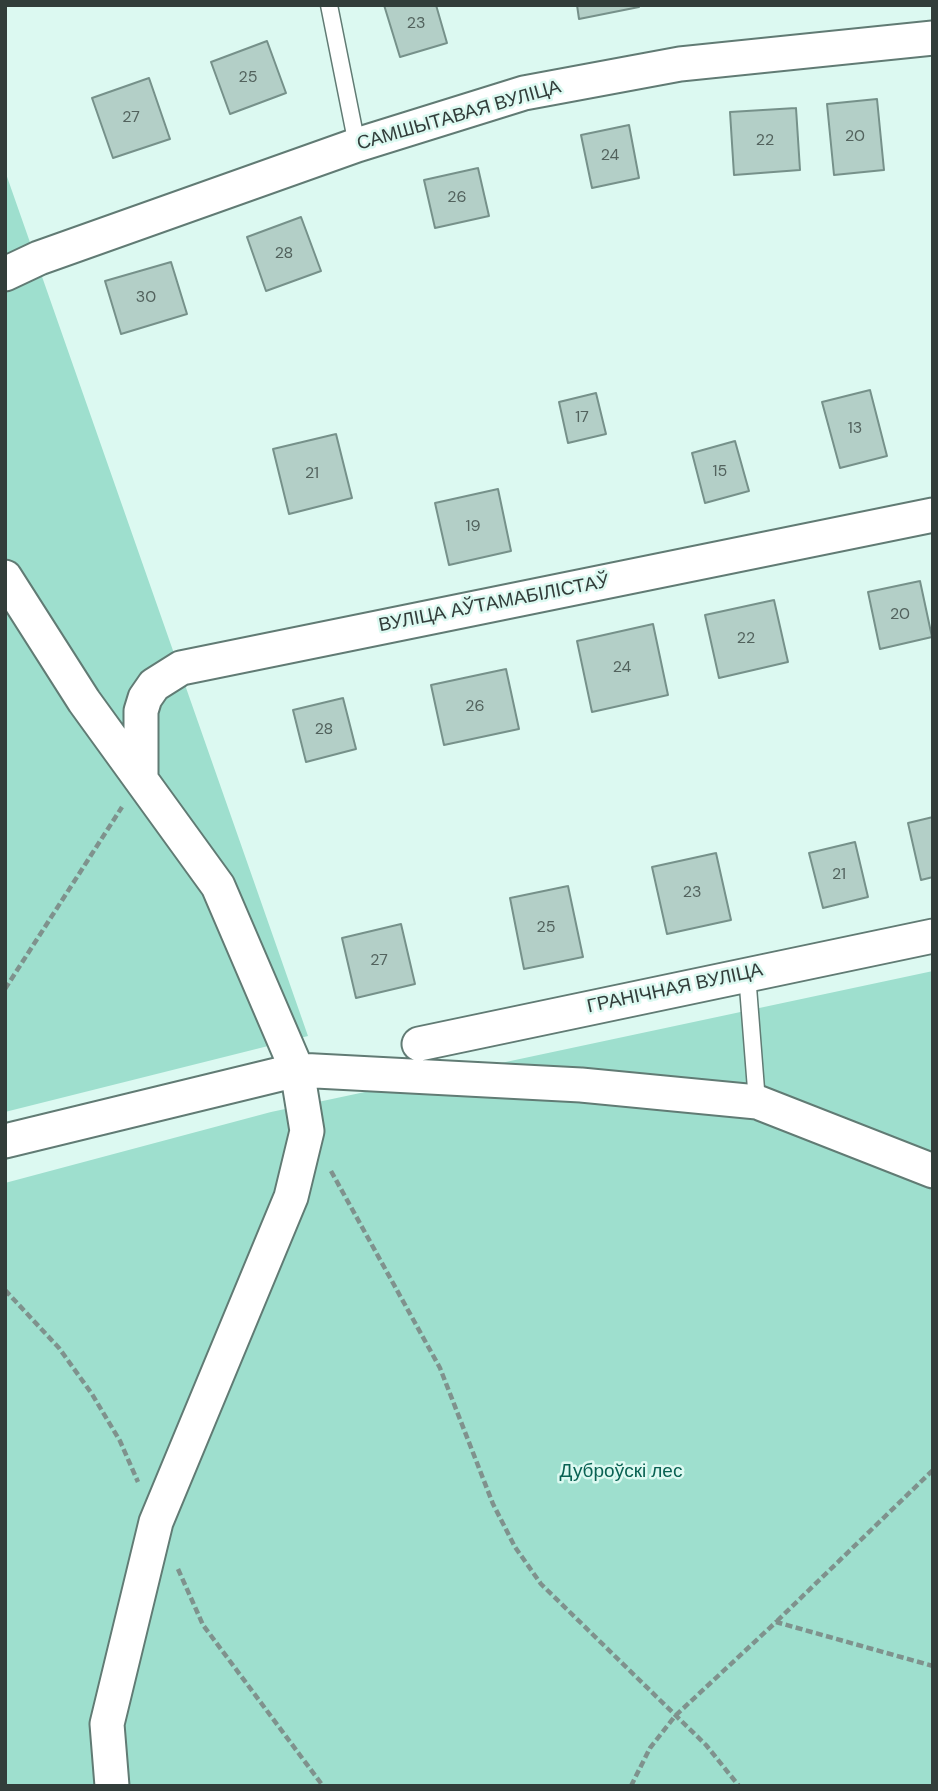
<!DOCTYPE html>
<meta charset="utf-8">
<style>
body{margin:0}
#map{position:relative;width:938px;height:1791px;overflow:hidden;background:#dcf9f1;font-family:"DM Sans",sans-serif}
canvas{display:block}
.frame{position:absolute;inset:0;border:7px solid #323d3a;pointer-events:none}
</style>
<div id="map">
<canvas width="938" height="1791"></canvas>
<div class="frame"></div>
</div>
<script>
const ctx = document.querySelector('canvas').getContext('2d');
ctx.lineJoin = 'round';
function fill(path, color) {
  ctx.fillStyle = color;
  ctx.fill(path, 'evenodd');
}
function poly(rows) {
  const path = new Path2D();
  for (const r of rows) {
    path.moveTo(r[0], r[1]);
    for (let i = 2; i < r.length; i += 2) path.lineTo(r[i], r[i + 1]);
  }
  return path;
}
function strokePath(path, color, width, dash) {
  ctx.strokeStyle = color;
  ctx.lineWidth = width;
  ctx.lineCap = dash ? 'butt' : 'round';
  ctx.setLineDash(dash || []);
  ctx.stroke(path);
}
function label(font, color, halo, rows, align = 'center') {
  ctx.font = font + ' "DM Sans",sans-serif';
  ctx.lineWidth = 5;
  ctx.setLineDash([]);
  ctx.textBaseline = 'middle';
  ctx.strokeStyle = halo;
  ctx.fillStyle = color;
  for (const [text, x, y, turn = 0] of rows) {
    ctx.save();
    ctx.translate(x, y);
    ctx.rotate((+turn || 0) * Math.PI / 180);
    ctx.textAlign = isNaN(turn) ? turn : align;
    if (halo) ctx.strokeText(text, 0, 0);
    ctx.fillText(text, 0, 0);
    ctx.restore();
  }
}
const green = poly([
 [5,171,308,1036,5,1112],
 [933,971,933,1786,5,1786,5,1183,271,1112]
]);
const building = poly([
 [384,5,436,5,447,43,400,57,384,5],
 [577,5,638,5,639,7,579,19,577,5],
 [267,41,286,93,230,114,211,62,267,41],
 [149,78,170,139,113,158,92,98,149,78],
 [877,99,884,170,834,175,827,104,877,99],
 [796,108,800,170,734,175,730,112,796,108],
 [629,125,639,178,592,188,581,135,629,125],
 [478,168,489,216,435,228,424,180,478,168],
 [301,217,321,271,266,291,247,237,301,217],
 [171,262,187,314,121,334,105,281,171,262],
 [870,390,887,456,840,468,822,402,870,390],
 [596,393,606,434,568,443,559,402,596,393],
 [336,434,352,498,289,514,273,449,336,434],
 [735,441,749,491,705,503,692,453,735,441],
 [498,489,511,551,449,565,435,503,498,489],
 [920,581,932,637,880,649,868,592,920,581],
 [774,600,788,662,719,678,705,615,774,600],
 [653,624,668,695,592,712,577,641,653,624],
 [506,669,519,729,444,745,431,685,506,669],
 [343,698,356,749,306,762,293,710,343,698],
 [933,817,933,877,921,880,908,823,933,817],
 [855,842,868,897,823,908,809,853,855,842],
 [716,853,731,920,667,934,652,867,716,853],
 [568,886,583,957,524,969,510,898,568,886],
 [401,924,415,984,356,998,342,938,401,924]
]);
const path = poly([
 [5,989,122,807],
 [331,1171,440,1368,493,1504,515,1547,541,1584,706,1745,739,1786],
 [5,1290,59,1348,92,1394,120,1441,138,1482],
 [178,1569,203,1625,323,1786],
 [777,1621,933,1470],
 [631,1786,650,1748,675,1716,776,1622,933,1666]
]);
const service = poly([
 [329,5,357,145],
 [747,974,757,1102]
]);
const minor = poly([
 [5,274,39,258,357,145,524,93,680,64,933,38],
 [5,577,84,701,218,886,297,1070,307,1131,291,1197,156,1522,107,1724,112,1786],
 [141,777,141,711,145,698,154,685,181,668,933,515],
 [419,1044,933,936],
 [5,1141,297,1070,581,1085,757,1102,933,1171]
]);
const numberNames = [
 ["23",416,24],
 ["25",248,78],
 ["27",131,118],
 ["20",855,137],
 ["22",765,141],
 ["24",610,156],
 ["26",457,198],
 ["28",284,254],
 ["30",146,298],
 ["17",582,418],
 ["13",855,429],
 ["15",720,472],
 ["21",312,474],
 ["19",473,527],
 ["20",900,615],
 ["22",746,639],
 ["24",622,668],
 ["26",475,707],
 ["28",324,730],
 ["21",839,875],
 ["23",692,893],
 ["25",546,928],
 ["27",379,961]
];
const streetNames = [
 ["САМШЫТАВАЯ ВУЛІЦА",459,116,-16],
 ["ВУЛІЦА АЎТАМАБІЛІСТАЎ",494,604,-11],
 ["ГРАНІЧНАЯ ВУЛІЦА",675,989,-12]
];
const parkNames = [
 ["Дуброўскі лес",621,1472]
];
fill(green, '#9edfce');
fill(building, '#b3cfc7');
strokePath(building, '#76918a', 2);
strokePath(service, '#617b74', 19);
strokePath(minor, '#617b74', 37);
strokePath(path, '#7f928d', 4.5, [7, 3.5]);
strokePath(service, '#fff', 16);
strokePath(minor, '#fff', 33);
label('16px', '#52625d', null, numberNames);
label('19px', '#323d3a', '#dcf9f1', streetNames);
label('19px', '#0a6253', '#dcf9f1', parkNames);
</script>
